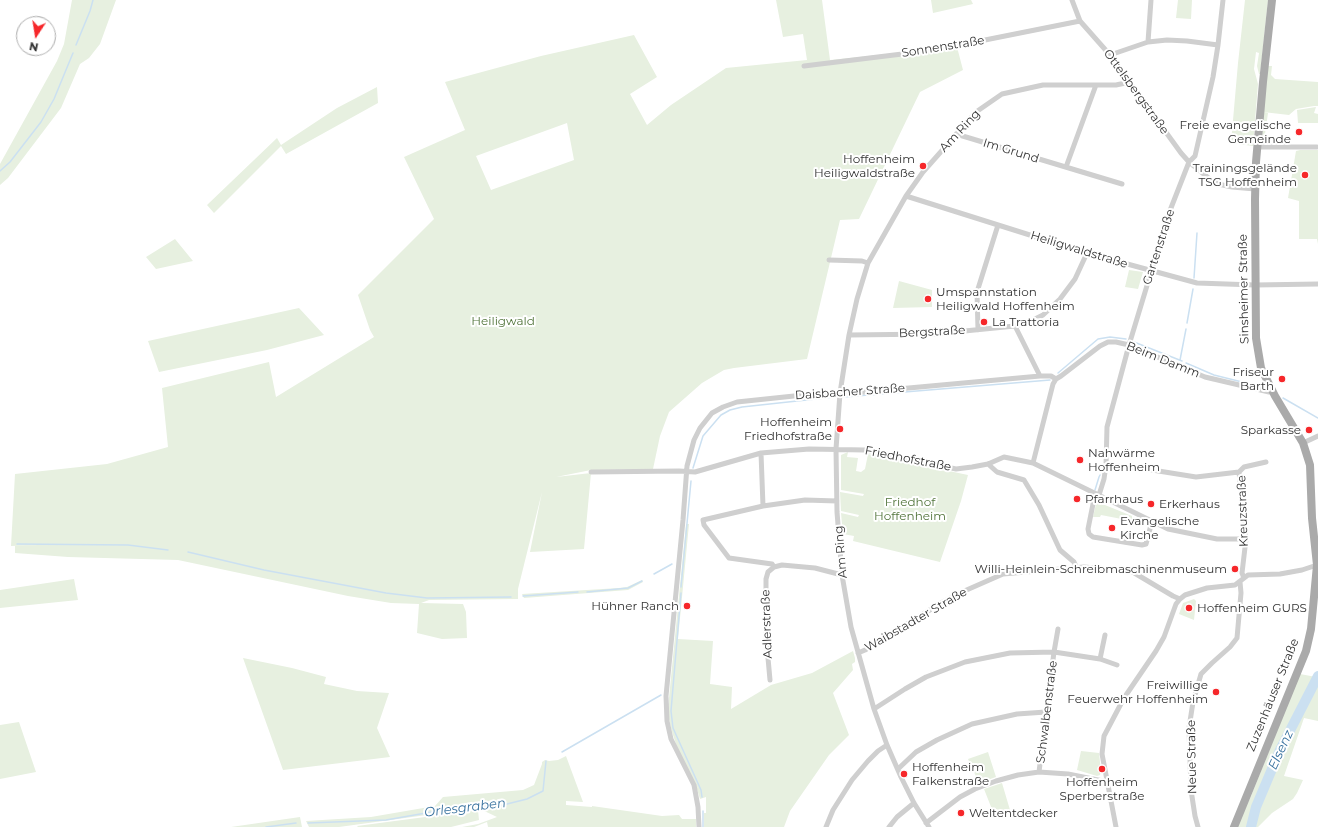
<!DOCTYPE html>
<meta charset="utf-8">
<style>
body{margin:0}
#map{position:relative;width:1318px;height:827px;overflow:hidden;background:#fff;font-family:Montserrat,sans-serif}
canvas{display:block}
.north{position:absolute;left:16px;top:16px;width:40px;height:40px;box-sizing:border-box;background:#fff;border:1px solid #adadad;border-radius:50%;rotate:192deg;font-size:11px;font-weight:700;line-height:16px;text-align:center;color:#323232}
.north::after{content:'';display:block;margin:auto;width:14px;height:18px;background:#f6272a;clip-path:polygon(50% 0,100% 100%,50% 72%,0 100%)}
</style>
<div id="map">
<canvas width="1318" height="827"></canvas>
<div class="north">N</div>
</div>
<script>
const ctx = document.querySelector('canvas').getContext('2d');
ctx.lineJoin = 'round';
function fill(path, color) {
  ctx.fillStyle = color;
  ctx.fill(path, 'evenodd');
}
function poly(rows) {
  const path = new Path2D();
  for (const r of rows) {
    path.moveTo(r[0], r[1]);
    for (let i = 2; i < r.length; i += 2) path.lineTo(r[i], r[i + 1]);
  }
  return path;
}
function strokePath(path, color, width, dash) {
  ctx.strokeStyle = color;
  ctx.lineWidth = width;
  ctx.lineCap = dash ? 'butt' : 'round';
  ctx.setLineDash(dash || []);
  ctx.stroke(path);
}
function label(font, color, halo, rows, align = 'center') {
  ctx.font = font + ' Montserrat,sans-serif';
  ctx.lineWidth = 4;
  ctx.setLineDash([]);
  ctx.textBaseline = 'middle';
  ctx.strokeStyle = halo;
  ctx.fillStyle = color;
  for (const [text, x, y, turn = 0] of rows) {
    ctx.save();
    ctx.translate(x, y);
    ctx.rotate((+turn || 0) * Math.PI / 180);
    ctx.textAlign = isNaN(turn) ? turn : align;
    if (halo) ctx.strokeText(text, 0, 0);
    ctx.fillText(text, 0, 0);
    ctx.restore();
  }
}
const green = poly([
 [72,0,116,0,100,44,89,58,80,64,61,108,8,178,0,185,0,164,57,61,64,44],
 [776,0,822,0,830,60,957,47,963,70,920,92,859,219,840,220,807,359,734,368,724,370,702,383,669,412,660,436,653,469,591,470,556,477,591,473,584,549,530,552,542,492,518,589,518,599,429,600,421,603,463,604,466,612,467,638,442,639,417,633,419,604,391,603,348,596,178,560,68,557,15,553,15,546,61,544,11,546,15,474,107,464,168,447,162,388,269,362,276,397,374,337,370,330,358,295,434,219,404,157,465,130,445,82,541,56,634,35,657,77,630,94,647,125,671,105,726,68,807,60,803,34,783,37],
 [567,123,574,160,491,190,476,156],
 [931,0,971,0,973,4,933,13],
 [1178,0,1192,0,1191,19,1176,18],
 [1245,0,1268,0,1260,74,1259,74,1257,66,1259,53,1256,52,1254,69,1258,84,1253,146,1231,143,1238,63],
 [1268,66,1272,66,1271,75,1275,79,1318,82,1318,106,1314,106,1296,109,1289,115,1263,112],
 [377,87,378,103,286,154,281,146,214,213,207,205,277,138,281,145,337,108],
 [1316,107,1314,113,1318,114,1318,123,1298,123,1297,110],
 [1263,112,1268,113,1264,141,1262,140],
 [1300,150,1318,150,1318,244,1317,239,1299,239,1299,201,1288,198,1296,151],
 [175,239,193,261,156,269,146,257],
 [1129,270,1143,272,1138,289,1125,287],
 [899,281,932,290,932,307,893,308],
 [299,308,324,335,267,350,159,372,148,341],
 [848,452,847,457,858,458,856,471,861,472,865,469,868,454,968,475,961,501,940,562,853,541,854,536,843,534,841,513,858,517,859,515,841,511,840,492,863,496,864,494,841,490,841,455],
 [1100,503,1132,516,1132,521,1101,515,1100,517,1093,517,1096,504],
 [686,524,689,524,678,639,713,641,710,684,732,687,731,709,771,685,812,673,853,651,855,658,855,662,852,664,853,670,833,693,849,735,829,755,790,811,784,827,704,827,704,813,706,813,706,797,700,799,695,783,678,750,672,732,669,719,668,708],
 [74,579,78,600,0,608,0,590],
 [642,580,643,582,628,590,524,598,522,594,619,588,627,587],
 [1194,599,1196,601,1194,620,1179,614,1183,603],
 [243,658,292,668,326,677,324,684,357,691,389,693,377,728,390,757,283,770],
 [1318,673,1318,721,1304,718,1284,776,1303,780,1297,793,1293,799,1272,813,1258,827,1237,827,1251,796,1300,674,1316,677],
 [19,722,36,772,0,779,0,725],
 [1081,751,1099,753,1101,771,1100,775,1097,776,1077,770],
 [988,752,996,777,979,783,968,759],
 [566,756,583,802,566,801,566,805,592,807,592,806,662,816,679,815,682,819,696,819,696,827,488,827,487,822,474,827,462,827,478,824,497,817,478,808,339,827,309,827,306,821,371,817,435,806,443,797,523,790,534,785,542,764,542,762,545,760,549,761,558,760],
 [1002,783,1010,810,995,817,984,789],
 [478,810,479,820,451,827,358,827,357,826],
 [300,817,302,827,231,827]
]);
const stream = poly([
 [76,45,90,11,93,0],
 [0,171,10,162,41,122,54,99,73,53],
 [1194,278,1197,233],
 [1187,323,1193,289],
 [1134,342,1182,361],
 [1180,360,1186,329],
 [1186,363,1214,375,1262,387],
 [1058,373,1098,339,1110,337,1126,339],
 [844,397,1050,380],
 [1283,398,1318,418],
 [693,468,703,436,721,415,730,410,742,407,834,397],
 [1095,490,1099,477,1100,475],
 [17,544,128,545,168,550],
 [188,552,264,570,386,593,427,598,511,597],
 [654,574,672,564],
 [681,587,691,481],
 [587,592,628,588,642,581],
 [681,593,671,711,673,728,701,790,702,797],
 [523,596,578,592],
 [562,752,661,695],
 [703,811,703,827],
 [308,823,386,820,460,807,489,806,495,807,527,799,543,791,546,761],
 [266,827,296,823]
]);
const river = poly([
 [1251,827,1256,807,1280,750,1318,676]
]);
const street = poly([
 [1072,0,1080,21,1110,55,1181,153,1189,162,1211,180,1218,184,1232,187,1255,189],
 [1148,42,1151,0],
 [1110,55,1148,42,1167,40,1187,41,1218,45],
 [804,66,935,50,1080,21],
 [956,134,1122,184],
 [1257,147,1317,147],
 [1066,167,1096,85],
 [906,196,1087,253,1197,283,1255,285,1318,284],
 [829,260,862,261,868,263],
 [1015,326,1040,376],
 [978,330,977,292,998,225],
 [849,335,934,334,1015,326,1029,322,1043,315,1060,299,1075,279,1087,253],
 [1303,443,1318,436],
 [761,453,763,506],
 [1033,463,1053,384,1056,379,1061,376,1100,346,1108,342,1116,342,1129,345,1205,377,1269,392,1273,391],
 [988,464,997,472,1024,480,1039,505,1060,550,1074,562,1077,568],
 [1106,465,1146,469,1196,477,1239,472],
 [591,472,679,471,695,472,761,453,809,449,865,450,956,469,972,467,988,464,1004,457,1033,463,1168,529,1217,539,1246,539],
 [1239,472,1246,539,1242,573,1244,578],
 [1239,472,1244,467,1266,462],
 [1095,494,1088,529,1089,534,1093,537,1142,545,1146,544,1151,525,1155,523],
 [1099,495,1104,479,1106,465,1107,427,1129,345,1169,213,1189,162,1195,156,1213,77,1218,45,1223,0],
 [774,567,772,564,729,558,704,525,703,520,763,506,805,500,837,501],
 [1058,629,1054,652,1100,659,1117,665],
 [858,653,865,650,941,603,962,592,1003,574,1084,567,1131,571,1173,596,1180,599],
 [1100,659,1105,635],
 [770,680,766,636,766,579,768,572,774,567,782,565,815,568,842,575],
 [874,709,905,689,926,677,965,662,1010,653,1054,652,1039,772],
 [898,769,916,752,937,740,972,724,1017,714,1046,712],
 [926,823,960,797,975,789,996,781,1018,775,1039,772,1068,774,1103,781,1107,781],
 [699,827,698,807,694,785,671,739,667,721,666,696,683,520,687,466,694,440,700,428,712,413,723,407,737,402,794,396,840,393,854,393,1040,376,1051,376,1056,379],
 [826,827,833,810,852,780,868,761,878,751,887,745],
 [889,827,897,817,914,803],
 [929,827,914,803,901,777,887,745,874,709,851,627,842,575,837,512,836,449,840,393,849,335,857,299,868,263,906,196,923,172,976,112,1002,94,1043,85,1116,85,1130,82],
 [1116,827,1102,754,1104,736,1124,698,1156,651,1164,637,1176,604,1180,599,1185,595,1207,588,1235,585,1248,575,1280,574,1302,570,1317,565],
 [1198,827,1195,816,1191,790,1189,728,1193,702,1201,674,1212,663,1230,647,1237,638,1241,593,1240,582]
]);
const primary = poly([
 [1234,827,1306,651,1311,629,1317,565,1312,518,1310,465,1303,443,1275,396,1261,368,1256,338,1255,199,1256,162,1263,82,1272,0]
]);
const markers = [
 [1299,132,4,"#f6272a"],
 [923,166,4,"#f6272a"],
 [1305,175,4,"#f6272a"],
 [928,299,4,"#f6272a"],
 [984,322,4,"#f6272a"],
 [1282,379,4,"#f6272a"],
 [840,429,4,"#f6272a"],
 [1309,430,4,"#f6272a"],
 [1080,460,4,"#f6272a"],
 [1077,499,4,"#f6272a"],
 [1151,504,4,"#f6272a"],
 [1112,528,4,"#f6272a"],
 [1235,569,4,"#f6272a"],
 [687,606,4,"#f6272a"],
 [1189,608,4,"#f6272a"],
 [1216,692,4,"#f6272a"],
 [1102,769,4,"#f6272a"],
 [904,774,4,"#f6272a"],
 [961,813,4,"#f6272a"]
];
const streetNames = [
 ["Sonnenstraße",943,47,-9],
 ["Ottelsbergstraße",1136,92,54],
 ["Am Ring",960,131,-47],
 ["Im Grund",1011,151,17],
 ["Gartenstraße",1159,247,-72],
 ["Heiligwaldstraße",1079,250,17],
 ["Sinsheimer Straße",1244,289,-91],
 ["Bergstraße",932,332,-3],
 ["Beim Damm",1163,360,22],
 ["Daisbacher Straße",850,392,-4],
 ["Friedhofstraße",908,459,11],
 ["Kreuzstraße",1243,511,-92],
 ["Am Ring",841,552,-95],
 ["Waibstadter Straße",916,620,-30],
 ["Adlerstraße",767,624,-92],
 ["Zuzenhäuser Straße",1273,695,-68],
 ["Schwalbenstraße",1047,712,-83],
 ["Neue Straße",1192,757,-91]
];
const poiNames = [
 ["Freie evangelische",1291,125],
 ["Gemeinde",1291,139],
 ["Hoffenheim",915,159],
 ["Heiligwaldstraße",915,173],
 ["Trainingsgelände",1297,168],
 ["TSG Hoffenheim",1297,182],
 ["Umspannstation",936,292,"left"],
 ["Heiligwald Hoffenheim",936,306,"left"],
 ["La Trattoria",992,322,"left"],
 ["Friseur",1274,372],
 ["Barth",1274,386],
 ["Hoffenheim",832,422],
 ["Friedhofstraße",832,436],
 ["Sparkasse",1301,430],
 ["Nahwärme",1088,453,"left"],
 ["Hoffenheim",1088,467,"left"],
 ["Pfarrhaus",1085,499,"left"],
 ["Erkerhaus",1159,504,"left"],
 ["Evangelische",1120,521,"left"],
 ["Kirche",1120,535,"left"],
 ["Willi-Heinlein-Schreibmaschinenmuseum",1227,569],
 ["Hühner Ranch",679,606],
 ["Hoffenheim GURS",1197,608,"left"],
 ["Freiwillige",1208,685],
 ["Feuerwehr Hoffenheim",1208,699],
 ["Hoffenheim",912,767,"left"],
 ["Falkenstraße",912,781,"left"],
 ["Hoffenheim",1102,782,"center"],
 ["Sperberstraße",1102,796,"center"],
 ["Weltentdecker",969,813,"left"]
];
const parkNames = [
 ["Heiligwald",503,321],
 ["Friedhof",910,502],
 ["Hoffenheim",910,516]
];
const waterNames = [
 ["Elsenz",1281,750,-65],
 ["Orlesgraben",465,808,-7]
];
fill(green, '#e7f0e0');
strokePath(stream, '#cbe0f1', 1.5);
strokePath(river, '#cbe0f1', 10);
strokePath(street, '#cfcfcf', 5);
strokePath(primary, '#aaa', 8);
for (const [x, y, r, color] of markers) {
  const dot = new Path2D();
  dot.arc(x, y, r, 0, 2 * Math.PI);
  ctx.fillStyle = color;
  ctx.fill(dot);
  strokePath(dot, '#fff', 1.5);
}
label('12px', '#323232', '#fff', streetNames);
label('12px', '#323232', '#fff', poiNames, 'right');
label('12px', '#51743a', '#fff', parkNames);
label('italic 13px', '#36709e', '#fff', waterNames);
</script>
